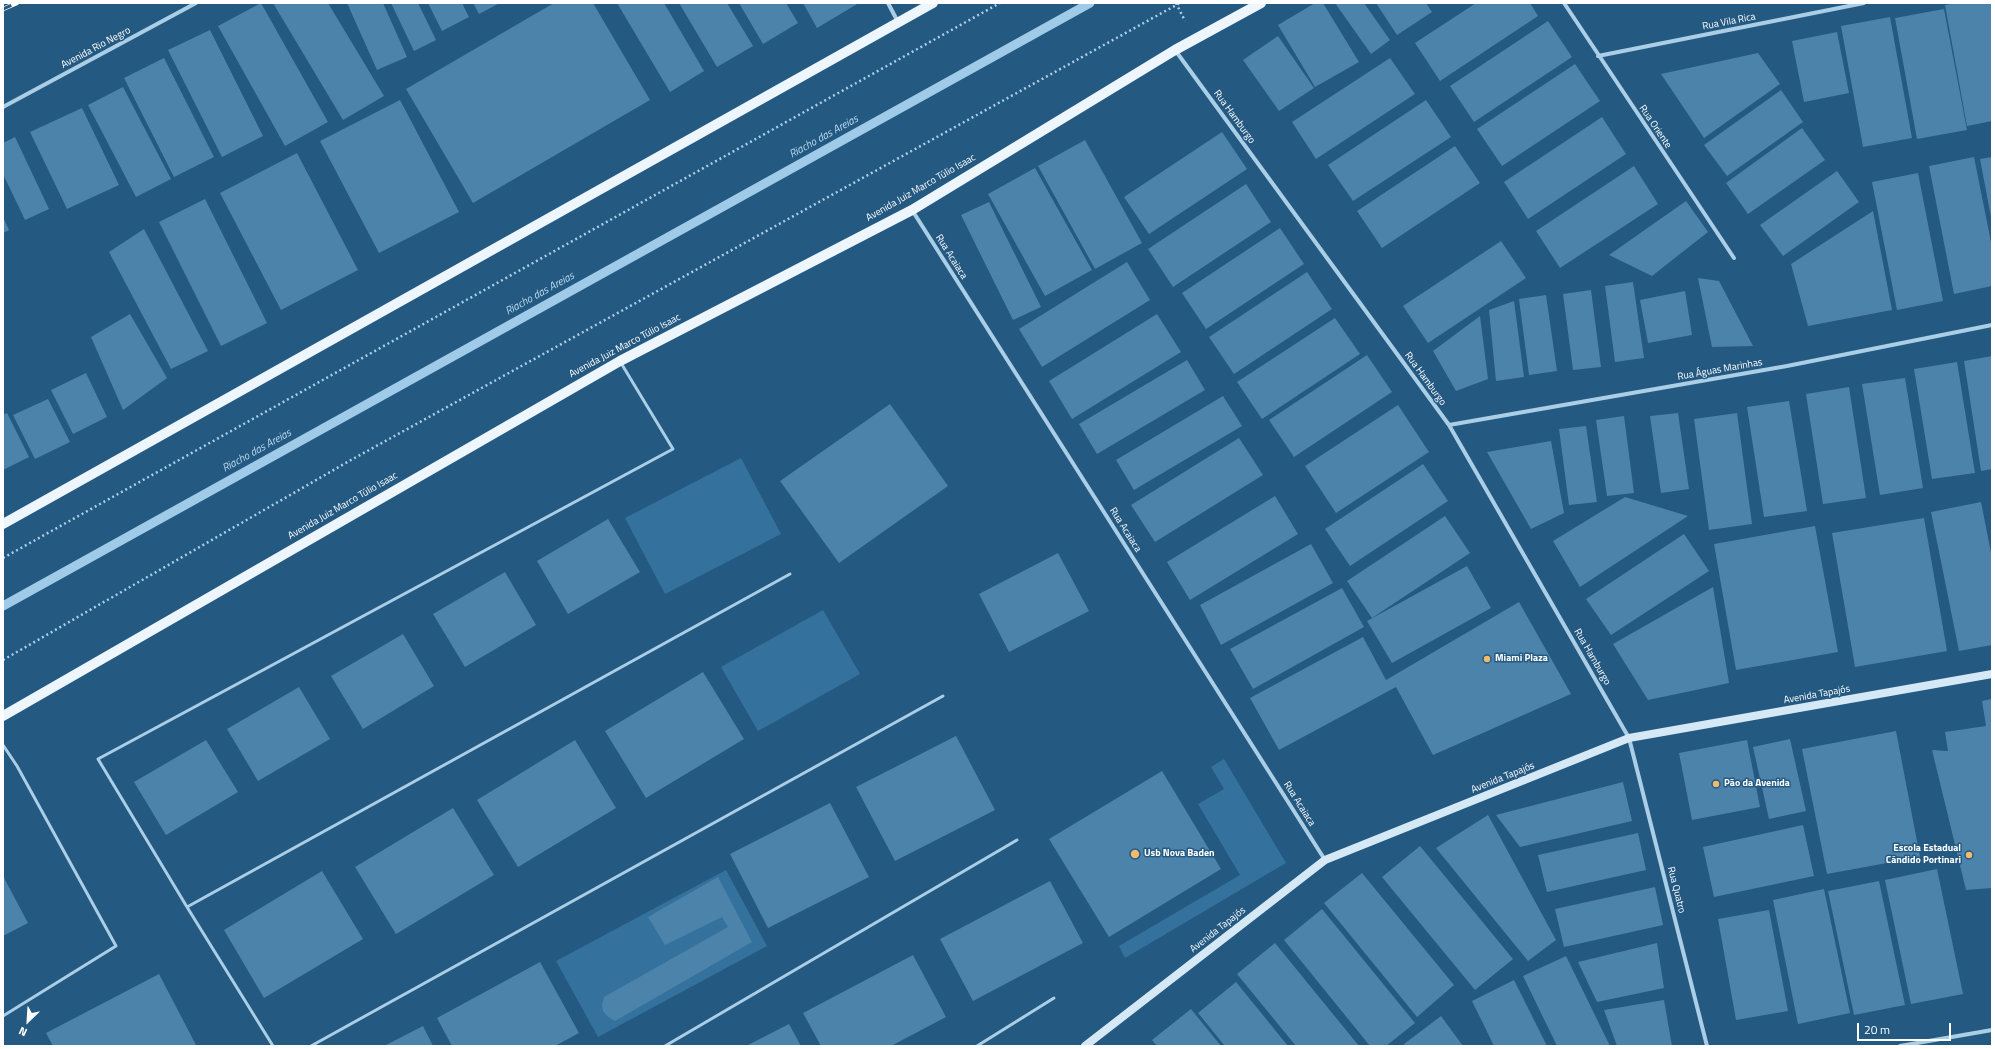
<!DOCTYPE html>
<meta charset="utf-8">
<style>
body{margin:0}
#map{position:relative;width:1995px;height:1049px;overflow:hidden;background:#245981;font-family:"Titillium Web",sans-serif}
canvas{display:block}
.frame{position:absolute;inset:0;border:4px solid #fff;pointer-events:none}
.north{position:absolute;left:8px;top:1001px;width:40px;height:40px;-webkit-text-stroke:3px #245981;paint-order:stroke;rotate:205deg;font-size:11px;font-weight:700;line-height:16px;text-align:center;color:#fff}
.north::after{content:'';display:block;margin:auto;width:14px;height:18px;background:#fff;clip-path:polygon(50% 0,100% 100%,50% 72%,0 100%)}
.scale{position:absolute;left:1857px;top:1023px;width:94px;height:18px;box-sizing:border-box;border:2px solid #fff;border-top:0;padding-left:5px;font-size:12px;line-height:14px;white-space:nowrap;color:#fff;-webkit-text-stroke:3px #245981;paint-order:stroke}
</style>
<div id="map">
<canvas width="1995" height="1049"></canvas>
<div class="frame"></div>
<div class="north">N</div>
<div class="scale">20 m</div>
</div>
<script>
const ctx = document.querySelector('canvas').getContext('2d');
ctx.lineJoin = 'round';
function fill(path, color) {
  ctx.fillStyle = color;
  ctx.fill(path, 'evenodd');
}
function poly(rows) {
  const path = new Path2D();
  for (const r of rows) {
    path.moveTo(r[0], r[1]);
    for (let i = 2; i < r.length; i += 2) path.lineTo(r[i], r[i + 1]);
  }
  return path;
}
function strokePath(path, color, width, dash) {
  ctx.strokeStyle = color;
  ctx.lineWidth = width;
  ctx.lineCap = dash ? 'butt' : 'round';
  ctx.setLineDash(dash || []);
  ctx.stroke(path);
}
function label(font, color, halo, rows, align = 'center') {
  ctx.font = font + ' "Titillium Web",sans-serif';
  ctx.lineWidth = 3;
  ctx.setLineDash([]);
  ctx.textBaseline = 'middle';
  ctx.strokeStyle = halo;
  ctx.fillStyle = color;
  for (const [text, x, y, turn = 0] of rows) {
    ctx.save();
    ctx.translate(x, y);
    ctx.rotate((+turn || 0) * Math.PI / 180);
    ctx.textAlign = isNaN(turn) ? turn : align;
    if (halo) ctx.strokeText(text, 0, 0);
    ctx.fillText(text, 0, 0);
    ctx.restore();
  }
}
const green = poly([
 [741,458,781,534,665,594,625,518],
 [823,610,860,674,758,731,721,667],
 [1224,759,1286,863,1125,958,1119,946,1240,875,1198,804,1224,789,1211,767],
 [726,870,767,946,598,1037,556,961]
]);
const stream = poly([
 [3,606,1090,3]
]);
const building = poly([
 [261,3,328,122,285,146,218,26],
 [273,3,328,3,384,96,343,120],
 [347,3,383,3,407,57,377,70],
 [391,3,418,3,436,40,414,51],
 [428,3,462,3,469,17,442,31],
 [473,3,500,3,479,14],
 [554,3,593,3,650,100,473,203,406,89],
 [617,3,664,3,704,71,670,92],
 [679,3,727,3,753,46,717,67],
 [739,3,786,3,798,23,763,44],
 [803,3,859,3,817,28],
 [1315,3,1323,3,1359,62,1315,87,1278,25],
 [1335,3,1364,3,1390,40,1371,54],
 [1376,3,1426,3,1432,12,1397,35],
 [1476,3,1530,3,1538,16,1440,81,1415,43],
 [1958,3,1992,3,1992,121,1967,126,1945,5],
 [1944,9,1967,130,1917,139,1895,18],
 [1890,17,1912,138,1863,147,1841,26],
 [1548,21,1572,57,1474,122,1450,86],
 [210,30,263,136,222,157,168,50],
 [1837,32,1849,93,1804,102,1792,41],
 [1278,36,1314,88,1279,111,1243,60],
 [1758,53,1780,84,1704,138,1661,74],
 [164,58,214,157,174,177,124,78],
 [1390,58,1415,94,1316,159,1292,122],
 [1575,64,1600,101,1502,166,1477,129],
 [123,87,171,179,136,197,88,105],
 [1781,90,1803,122,1727,176,1704,145],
 [400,100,459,212,379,253,320,141],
 [1426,100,1451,137,1353,201,1328,165],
 [82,108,119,185,67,209,30,132],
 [1602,117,1626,154,1528,219,1504,182],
 [1802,128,1825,160,1748,214,1726,183],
 [1222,132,1247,169,1149,234,1124,197],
 [15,137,49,209,25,220,3,174,3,143],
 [1085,140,1142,243,1095,269,1038,166],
 [1455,146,1480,183,1382,248,1357,211],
 [297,153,358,270,281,310,220,193],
 [1974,157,1992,247,1992,286,1954,294,1929,166],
 [1992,157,1992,217,1991,217,1980,159],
 [1634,166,1658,204,1560,268,1536,231],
 [1035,168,1092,270,1045,296,988,194],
 [1837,171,1859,202,1783,256,1760,225],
 [1918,173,1943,301,1897,310,1872,182],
 [1246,184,1271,222,1173,287,1148,249],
 [205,199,267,323,221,346,159,222],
 [1686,201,1708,232,1652,276,1609,255],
 [989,202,1041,307,1013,320,961,215],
 [1873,211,1892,310,1808,326,1791,264],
 [3,217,9,230,3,233],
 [1280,228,1304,264,1206,329,1182,293],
 [144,229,208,351,171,369,109,252],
 [1501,241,1526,278,1428,343,1403,306],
 [1127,262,1150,300,1042,367,1019,329],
 [1307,272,1332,309,1234,374,1209,337],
 [1698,278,1719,281,1753,346,1712,347],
 [1633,282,1644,358,1615,362,1605,286],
 [1591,290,1601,367,1573,370,1563,294],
 [1685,291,1692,335,1648,343,1640,300],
 [1546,295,1557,371,1529,375,1519,299],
 [1514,301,1524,377,1496,381,1489,310],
 [130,314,167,378,123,410,91,337],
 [1157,314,1181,352,1072,419,1049,381],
 [1480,316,1488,379,1456,391,1433,351],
 [1335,318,1360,354,1262,419,1237,382],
 [1367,355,1392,392,1294,457,1269,420],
 [1992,356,1992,469,1981,471,1964,361],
 [1187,360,1205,390,1097,454,1079,424],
 [1957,362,1975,473,1932,479,1914,369],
 [86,373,107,417,73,434,51,390],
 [1905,378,1923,488,1880,495,1862,384],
 [1849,387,1866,498,1823,504,1806,394],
 [1223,396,1242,426,1134,490,1116,460],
 [48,399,70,442,35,459,13,415],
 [1789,401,1807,511,1764,517,1747,407],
 [890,404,948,486,839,563,780,481],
 [1398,405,1429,452,1336,513,1305,466],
 [7,413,29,457,3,470,3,415],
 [1678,413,1689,489,1661,493,1650,416],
 [1737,413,1752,524,1709,530,1694,419],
 [1624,416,1634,493,1607,496,1596,420],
 [1586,426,1597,502,1569,505,1559,429],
 [1239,438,1263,475,1155,542,1131,505],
 [1551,441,1564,513,1531,529,1487,452],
 [1423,464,1448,501,1350,566,1325,529],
 [1275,496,1298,534,1190,600,1167,562],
 [1625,497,1688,516,1580,587,1553,541],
 [1981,502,1992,558,1992,645,1959,651,1931,512],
 [1445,516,1470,553,1372,618,1347,581],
 [1924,518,1947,651,1855,667,1832,533],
 [608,519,640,572,568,614,537,561],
 [1815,526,1838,652,1736,670,1714,544],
 [1684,534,1709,571,1611,635,1586,599],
 [1311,544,1333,583,1221,645,1200,605],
 [1058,553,1089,611,1009,652,979,594],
 [1467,566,1491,608,1392,663,1367,621],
 [505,572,536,625,465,667,433,614],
 [1713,587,1729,683,1648,700,1613,644],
 [1342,588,1364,627,1253,689,1230,649],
 [1519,602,1571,694,1433,755,1396,687,1279,750,1250,698,1363,637,1386,680],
 [403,634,434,686,363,729,331,676],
 [703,672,744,739,646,798,605,731],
 [299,687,330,739,258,781,227,729],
 [1992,699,1992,888,1966,890,1932,750,1948,751,1945,732,1986,726,1982,701],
 [1896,731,1920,857,1827,874,1802,749],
 [956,736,995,810,895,861,856,787],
 [1790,739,1806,811,1769,819,1753,747],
 [206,740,238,792,166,835,134,782],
 [575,740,616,808,518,867,477,800],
 [1747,740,1760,807,1692,820,1679,753],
 [1162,771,1221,869,1109,937,1049,839],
 [1623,782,1632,821,1520,847,1496,815],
 [830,803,869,877,768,928,730,854],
 [453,808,494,875,396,934,355,867],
 [1488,815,1556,940,1528,961,1436,848],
 [1803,825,1814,876,1714,897,1703,847],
 [1638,833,1646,870,1547,892,1538,855],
 [1420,846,1513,959,1475,990,1382,877],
 [1937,869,1963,994,1911,1004,1885,880],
 [322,871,363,939,264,998,224,930],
 [1362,873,1454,985,1417,1017,1324,903],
 [3,876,28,923,3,936],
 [718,877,752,942,615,1021,607,1016,603,1011,602,1005,604,997,728,927,722,917,665,945,648,917],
 [1050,881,1083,943,973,1001,940,939],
 [1879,881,1905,1005,1854,1015,1828,891],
 [1655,887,1663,925,1564,947,1555,909],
 [1824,889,1850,1013,1798,1024,1773,900],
 [1322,909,1415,1023,1386,1046,1370,1046,1284,940],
 [1769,910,1788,1011,1736,1020,1718,919],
 [1275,943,1359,1046,1296,1046,1237,974],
 [1657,943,1664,988,1597,1002,1578,962],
 [913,955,946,1017,891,1046,821,1046,803,1013],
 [1566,956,1610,1046,1557,1046,1523,976],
 [540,962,579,1033,555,1046,452,1046,437,1018],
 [159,974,196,1045,53,1046,46,1033],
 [1514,980,1547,1046,1494,1046,1472,1001],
 [1236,982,1288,1046,1225,1046,1198,1013],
 [1664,1000,1672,1046,1617,1046,1604,1010],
 [1191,1009,1221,1046,1157,1046,1152,1040],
 [1441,1016,1463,1046,1405,1046,1404,1044],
 [789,1024,801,1046,746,1046],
 [423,1026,433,1046,384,1046]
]);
const path = poly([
 [1176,3,1185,21],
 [3,558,1000,3],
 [3,660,351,460,1180,3]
]);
const lane = poly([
 [621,363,673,449,98,759,187,907,790,574],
 [3,745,17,766,116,946,3,1016],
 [187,907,273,1046],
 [311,1046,943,696],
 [665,1046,1017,840],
 [977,1046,1054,998]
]);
const street = poly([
 [888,3,898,22],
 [1564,3,1734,258],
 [1175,50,1449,425,1629,738,1707,1046],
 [1598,56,1864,3],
 [3,107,196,3],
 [912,210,1325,860],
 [1449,425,1787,366,1992,325],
 [1900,1046,1992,1030]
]);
const secondary = poly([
 [1085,1046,1325,860,1629,738,1992,674]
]);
const primary = poly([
 [3,524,933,3],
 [3,716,620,361,912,210,1175,50,1261,3]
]);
const rail = poly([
 [3,9,17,3]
]);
const markers = [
 [1487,659,4,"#f1ba6e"],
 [1716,784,4,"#f1ba6e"],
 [1135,854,5,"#f1ba6e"],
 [1969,855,4,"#f1ba6e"]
];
const streetNames = [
 ["Rua Vila Rica",1729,22,-11],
 ["Avenida Rio Negro",96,48,-28],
 ["Rua Hamburgo",1234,117,54],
 ["Rua Oriente",1655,127,56],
 ["Avenida Juiz Marco Túlio Isaac",921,188,-30],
 ["Rua Acaiaca",951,257,58],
 ["Avenida Juiz Marco Túlio Isaac",625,346,-28],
 ["Rua Águas Marinhas",1720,370,-10],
 ["Rua Hamburgo",1425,379,54],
 ["Avenida Juiz Marco Túlio Isaac",343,506,-30],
 ["Rua Acaiaca",1125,530,58],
 ["Rua Hamburgo",1592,657,60],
 ["Avenida Tapajós",1817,695,-10],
 ["Avenida Tapajós",1503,778,-22],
 ["Rua Acaiaca",1299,804,58],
 ["Rua Quatro",1676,890,76],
 ["Avenida Tapajós",1218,930,-38]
];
const poiNames = [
 ["Miami Plaza",1495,659],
 ["Pão da Avenida",1724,784],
 ["Escola Estadual",1961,849,"right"],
 ["Cândido Portinari",1961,861,"right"],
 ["Usb Nova Baden",1144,854]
];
const waterNames = [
 ["Riacho das Areias",824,137,-29],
 ["Riacho das Areias",540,294,-29],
 ["Riacho das Areias",257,451,-29]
];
fill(green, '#34729d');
strokePath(stream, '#9fcbe8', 9);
fill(building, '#4c83aa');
strokePath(path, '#abcee7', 2.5, [2, 3]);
strokePath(lane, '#abcee7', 3);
strokePath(street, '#abcee7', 4);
strokePath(secondary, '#d5e8f6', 8);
strokePath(primary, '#edf5fd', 10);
strokePath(rail, '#fff', 4.5);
strokePath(rail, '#245981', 3, [9]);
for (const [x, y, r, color] of markers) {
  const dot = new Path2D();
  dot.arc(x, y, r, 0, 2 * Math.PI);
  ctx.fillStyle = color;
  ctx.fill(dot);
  strokePath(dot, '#245981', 1.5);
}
label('10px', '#fff', '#245981', streetNames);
label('bold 10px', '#fff', '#245981', poiNames, 'left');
label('italic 11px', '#b6d8ee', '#245981', waterNames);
</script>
